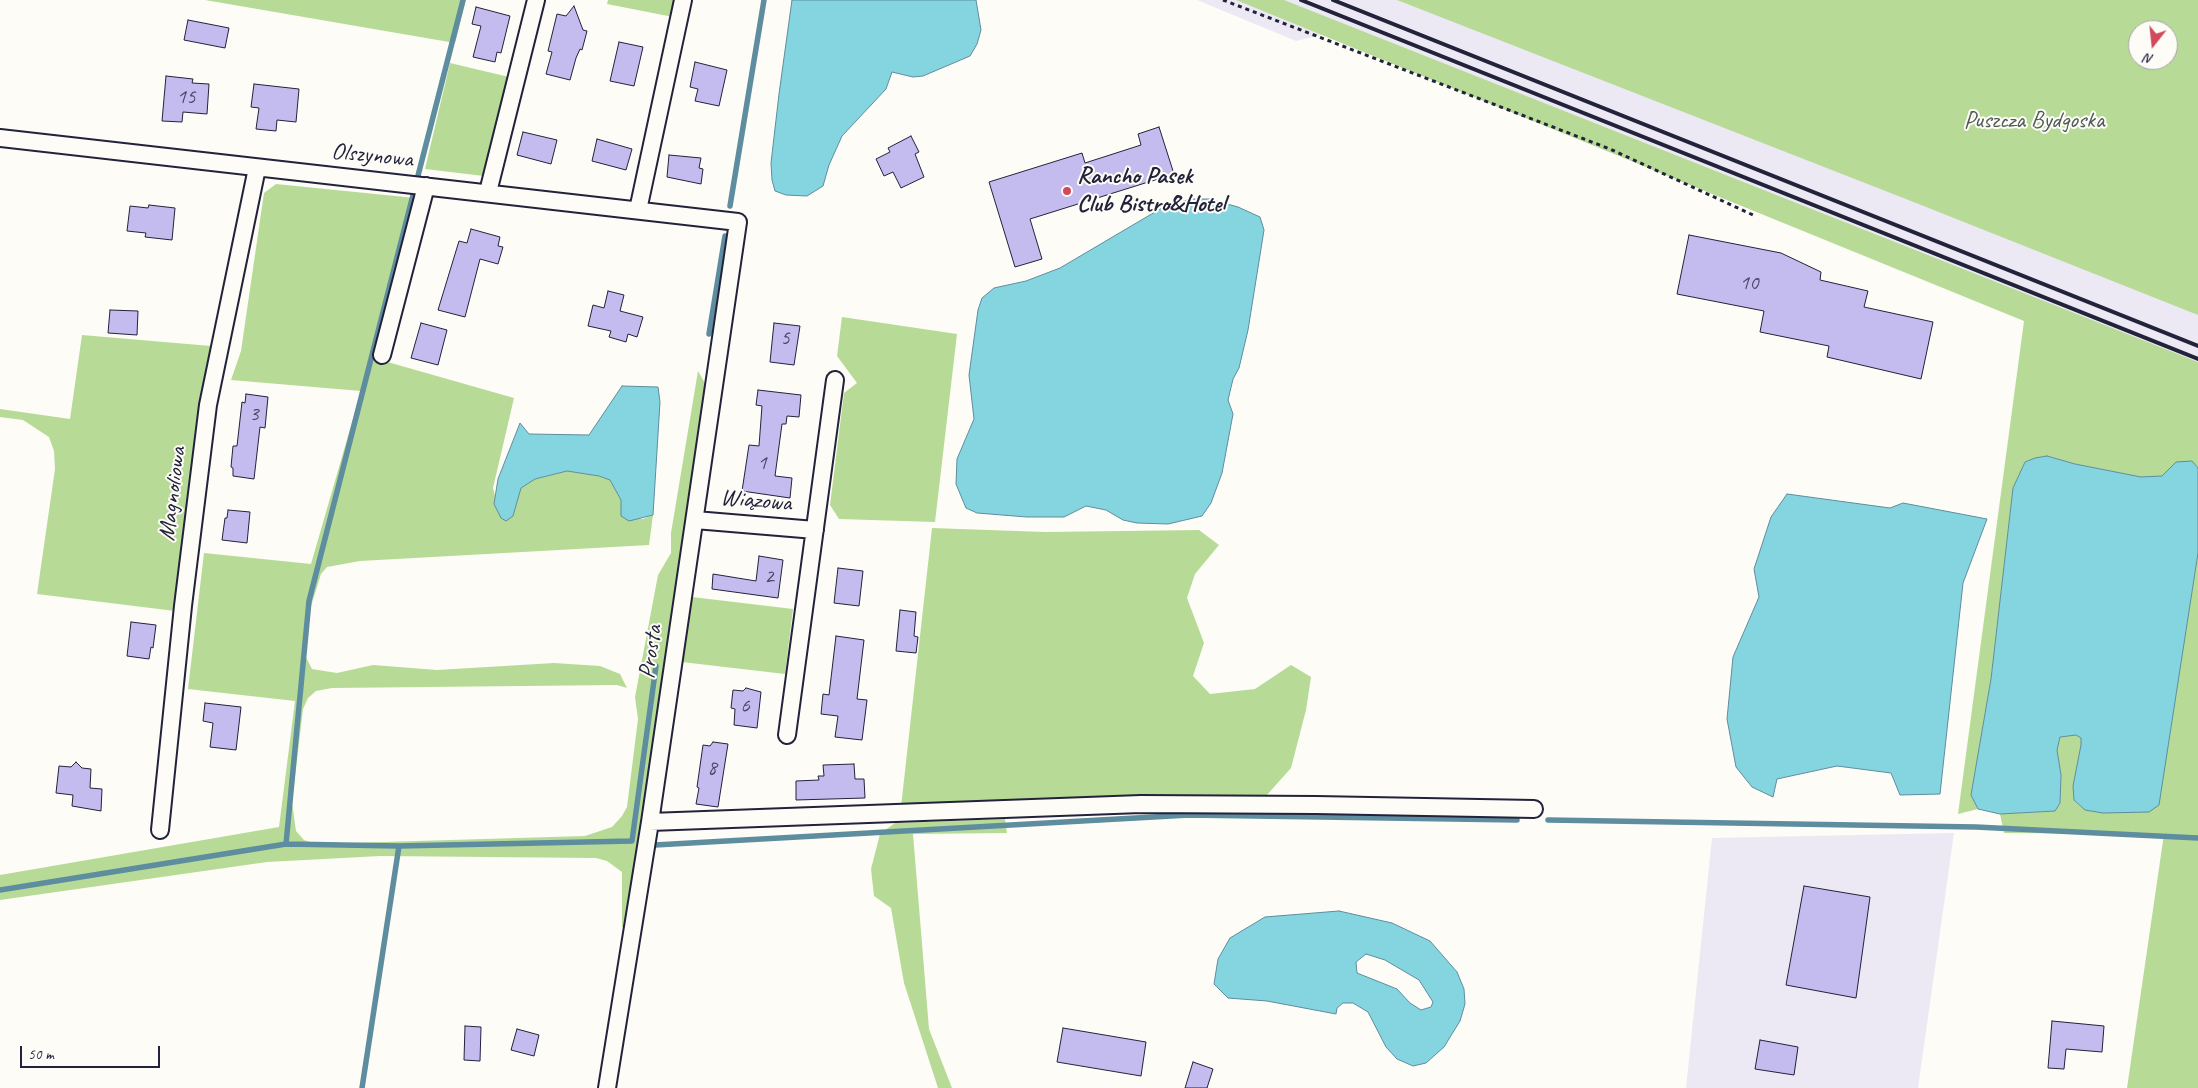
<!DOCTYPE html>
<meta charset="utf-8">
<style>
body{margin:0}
#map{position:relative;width:2198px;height:1088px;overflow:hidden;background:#fdfcf7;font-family:Caveat,sans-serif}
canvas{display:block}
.north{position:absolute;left:2128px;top:20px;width:50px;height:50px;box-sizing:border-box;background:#fdfcf7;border:1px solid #a5a5ac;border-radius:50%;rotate:196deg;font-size:14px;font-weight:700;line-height:20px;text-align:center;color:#22223b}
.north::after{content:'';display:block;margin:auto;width:18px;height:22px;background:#d1495b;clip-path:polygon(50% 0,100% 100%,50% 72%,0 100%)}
.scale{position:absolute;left:20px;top:1046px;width:140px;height:22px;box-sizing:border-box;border:2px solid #22223b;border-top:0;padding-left:6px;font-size:15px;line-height:18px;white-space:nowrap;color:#22223b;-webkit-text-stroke:4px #fdfcf7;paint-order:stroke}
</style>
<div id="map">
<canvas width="2198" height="1088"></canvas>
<div class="north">N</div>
<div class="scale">50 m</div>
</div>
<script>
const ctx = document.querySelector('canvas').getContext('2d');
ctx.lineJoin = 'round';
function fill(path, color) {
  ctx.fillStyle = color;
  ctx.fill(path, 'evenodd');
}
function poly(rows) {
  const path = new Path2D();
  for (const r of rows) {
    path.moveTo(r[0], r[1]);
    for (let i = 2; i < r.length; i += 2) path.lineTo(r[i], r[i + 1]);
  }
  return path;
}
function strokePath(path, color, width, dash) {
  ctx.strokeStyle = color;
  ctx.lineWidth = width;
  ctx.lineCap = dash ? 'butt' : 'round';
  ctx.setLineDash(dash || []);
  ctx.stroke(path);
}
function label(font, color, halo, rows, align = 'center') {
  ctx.font = font + ' Caveat,sans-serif';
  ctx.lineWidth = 4;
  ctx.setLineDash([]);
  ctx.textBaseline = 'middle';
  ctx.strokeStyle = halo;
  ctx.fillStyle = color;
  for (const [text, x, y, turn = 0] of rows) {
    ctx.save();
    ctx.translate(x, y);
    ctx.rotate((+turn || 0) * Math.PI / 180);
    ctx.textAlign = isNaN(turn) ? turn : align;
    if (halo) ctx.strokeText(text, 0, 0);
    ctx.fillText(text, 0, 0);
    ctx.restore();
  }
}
const built = poly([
 [1197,0,1407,0,2198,310,2198,407,2026,321,1322,35,1296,41],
 [1954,833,1918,1088,1686,1088,1712,838]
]);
const green = poly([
 [205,0,466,0,455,43],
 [608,0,691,0,673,17,607,4],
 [1236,0,1284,0,2198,362,2198,468,2191,461,2162,477,2141,477,2075,464,2047,456,2035,458,2025,462,2013,488,1991,679,1971,795,1978,809,1958,814,2024,321],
 [1397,0,2198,0,2198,315,1911,201],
 [2138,30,2168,30,2168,60,2138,60],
 [450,63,509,77,484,176,425,169],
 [276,184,415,198,370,357,514,398,493,488,495,496,494,504,513,516,521,488,535,479,567,471,599,476,610,480,621,500,621,516,643,519,653,515,649,545,360,561,327,567,321,574,308,616,305,655,312,669,337,673,373,665,437,670,554,663,600,666,620,674,627,688,617,685,332,688,316,691,308,698,303,709,292,802,296,831,304,840,316,844,585,836,612,827,622,816,627,807,638,719,635,697,658,575,671,553,671,533,698,371,706,385,628,928,622,927,622,872,607,861,596,858,380,856,267,862,0,900,0,875,279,827,295,701,188,689,204,553,311,564,361,391,231,380,241,351,264,193],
 [842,317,957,334,935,522,839,519,830,505,844,393,857,383,837,356],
 [82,335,211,346,197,420,175,611,37,594,55,469,54,451,49,437,23,420,0,417,0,409,70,419],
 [932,528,1045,532,1199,530,1219,545,1195,574,1187,598,1204,643,1193,676,1210,694,1255,689,1291,665,1311,677,1306,710,1291,768,1266,796,1147,795,901,807],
 [2198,553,2198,1088,2127,1088,2164,834,2004,833,2000,814,2055,811,2060,803,2061,775,2057,750,2060,737,2076,735,2081,738,2081,745,2073,786,2074,800,2085,810,2159,805],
 [692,597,793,609,785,674,682,662],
 [1005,819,1007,833,913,834,929,1029,952,1088,938,1088,904,983,891,908,874,896,871,869,880,834,895,823]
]);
const water = poly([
 [792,0,976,0,981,30,977,44,970,56,923,76,913,77,892,72,886,89,842,136,829,165,823,186,807,196,786,195,775,191,772,180,771,163,779,94,792,0],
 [1190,199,1209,199,1238,207,1260,217,1264,230,1248,330,1239,368,1233,379,1228,400,1233,414,1222,473,1211,503,1202,516,1168,524,1137,523,1123,520,1106,510,1086,506,1064,517,1027,517,977,513,966,508,956,484,957,459,974,419,969,375,978,310,982,298,994,288,1026,281,1060,268,1160,209,1190,199],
 [622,386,658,387,660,402,653,515,629,521,621,516,621,500,610,480,599,476,567,471,535,479,521,488,513,516,506,521,501,518,494,504,498,479,520,423,529,434,589,435,622,386],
 [2047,456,2075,464,2141,477,2162,476,2176,462,2192,461,2198,468,2198,553,2159,805,2149,812,2103,813,2085,810,2074,800,2073,786,2081,745,2081,738,2076,735,2060,737,2057,750,2061,775,2060,803,2055,811,2000,814,1978,809,1971,795,1991,679,2013,488,2025,462,2035,458,2047,456],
 [1787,494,1890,508,1903,503,1987,519,1963,583,1940,794,1900,795,1891,773,1837,766,1777,779,1773,797,1752,787,1736,767,1727,719,1733,657,1759,597,1754,569,1771,517,1787,494],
 [1339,911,1392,923,1430,941,1457,972,1464,989,1465,1004,1460,1021,1444,1047,1426,1063,1413,1066,1397,1059,1386,1047,1368,1012,1353,1003,1343,1003,1337,1008,1336,1014,1267,1001,1228,998,1214,984,1218,959,1230,938,1265,917,1339,911],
 [1366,954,1385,960,1419,980,1433,1002,1431,1007,1421,1010,1410,1003,1397,989,1357,973,1356,962,1366,954]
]);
const stream = poly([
 [730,206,764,0],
 [709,334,725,236],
 [1548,820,1976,827,2198,838],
 [286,844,399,846,362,1088],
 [655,845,1189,815,1517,820],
 [399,846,632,841,656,666],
 [0,890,286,844,309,601,463,0]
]);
const building = poly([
 [574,6,583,30,587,31,582,50,580,49,576,58,570,80,546,74,552,52,548,51,557,14,566,16,574,6],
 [476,7,510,16,501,53,497,52,495,62,473,57,481,26,472,24,476,7],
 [188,20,229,28,225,48,184,40,188,20],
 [619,42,643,47,634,86,610,81,619,42],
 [695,62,727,70,719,106,695,101,698,89,690,87,695,62],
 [166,76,193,79,192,83,209,84,207,114,183,112,182,122,162,121,166,76],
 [254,84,299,89,296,122,277,120,276,131,256,129,259,108,251,107,254,84],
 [1159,127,1174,174,1030,219,1042,259,1015,267,989,182,1082,153,1085,163,1141,145,1138,134,1159,127],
 [523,132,557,140,551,164,517,155,523,132],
 [911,136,919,152,915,154,924,177,901,188,893,172,884,176,876,159,890,152,888,148,911,136],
 [597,139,632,149,626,170,592,161,597,139],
 [669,155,701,158,699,168,703,169,701,184,667,177,669,155],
 [149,205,175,208,172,240,145,237,146,233,127,231,130,206,148,208,149,205],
 [471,229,500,237,498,246,503,247,498,264,480,259,465,317,438,310,459,241,467,243,471,229],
 [1689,235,1781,253,1821,272,1820,280,1868,291,1864,307,1933,322,1921,379,1827,357,1829,346,1760,332,1764,311,1677,294,1689,235],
 [608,291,624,295,620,311,643,317,637,337,628,334,626,342,609,337,611,331,588,326,593,305,604,308,608,291],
 [110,310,138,311,137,335,108,333,110,310],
 [421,323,447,330,438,365,411,358,421,323],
 [774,323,800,326,794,365,770,362,774,323],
 [758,390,801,395,799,417,787,416,786,424,782,424,775,476,792,478,790,498,742,491,749,445,759,446,762,406,756,405,758,390],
 [246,394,268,397,265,428,260,427,254,479,233,476,233,468,231,467,233,446,237,446,242,402,245,403,246,394],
 [228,510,250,512,247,543,222,540,225,518,227,518,228,510],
 [759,556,783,560,778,598,712,589,713,574,756,581,759,556],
 [838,568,863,571,859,606,834,603,838,568],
 [900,610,916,612,914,636,918,637,916,653,896,651,900,610],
 [131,622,156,625,153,648,151,647,149,659,127,656,131,622],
 [836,636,864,640,857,699,867,700,862,740,835,737,838,716,821,714,823,694,829,695,836,636],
 [746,688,761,692,757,728,734,725,735,709,731,708,733,690,743,691,746,688],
 [205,703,241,707,236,750,210,747,213,723,203,721,205,703],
 [713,742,728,744,718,807,696,804,699,788,697,787,703,745,710,746,713,742],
 [76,762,82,768,91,769,90,788,102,789,101,811,72,806,73,795,56,793,59,766,71,767,76,762],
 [854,764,855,779,864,779,865,798,796,800,796,781,819,780,818,776,824,776,823,765,854,764],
 [1804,886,1870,897,1856,998,1786,985,1804,886],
 [2052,1021,2104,1026,2102,1052,2066,1049,2064,1069,2048,1068,2052,1021],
 [465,1026,481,1027,480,1061,464,1060,465,1026],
 [1063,1028,1146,1042,1141,1076,1057,1062,1063,1028],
 [517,1029,539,1035,534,1056,511,1050,517,1029],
 [1760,1040,1798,1047,1794,1075,1755,1069,1760,1040],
 [1193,1062,1213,1069,1207,1088,1185,1088,1193,1062]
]);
const path = poly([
 [1223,0,1610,149,1753,215]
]);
const street = poly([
 [0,138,738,222,650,822,607,1088],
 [488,192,536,0],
 [638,210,683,0],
 [382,355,426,186],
 [695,520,815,530],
 [787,735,835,380],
 [650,822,1141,804,1316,805,1534,809],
 [160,830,183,606,208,405,257,168]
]);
const rail = poly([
 [1301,0,2198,359],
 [1333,0,2198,346]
]);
const markers = [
 [1067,191,5,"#d1495b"]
];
const numberNames = [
 ["15",186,97],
 ["10",1749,283],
 ["5",785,338],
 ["3",254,414],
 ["1",762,463],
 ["2",769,577],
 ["6",745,706],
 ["8",712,768]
];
const parkNames = [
 ["Puszcza Bydgoska",2034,121]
];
const streetNames = [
 ["Olszynowa",372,156,6],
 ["Magnoliowa",173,494,-83],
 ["Wiązowa",756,501,5],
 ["Prosta",651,652,-82]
];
const poiNames = [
 ["Rancho Pasek",1077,177],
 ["Club Bistro&Hotel",1077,205]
];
fill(built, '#ece9f4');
fill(green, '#b7db96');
fill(water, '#85d5e0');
strokePath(water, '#5d8d9e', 1);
strokePath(stream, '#5d8d9e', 5.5);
fill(building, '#c4bcee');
strokePath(building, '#22223b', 1);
strokePath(street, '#22223b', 20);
strokePath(path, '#22223b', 3, [4, 4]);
strokePath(street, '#fdfcf7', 16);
strokePath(rail, '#22223b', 4);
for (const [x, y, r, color] of markers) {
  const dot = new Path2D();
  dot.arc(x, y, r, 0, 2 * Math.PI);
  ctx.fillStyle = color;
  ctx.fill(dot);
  strokePath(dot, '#fdfcf7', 2);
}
label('21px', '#4a4868', null, numberNames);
label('24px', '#4f5a56', '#fdfcf7', parkNames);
label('24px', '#22223b', '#fdfcf7', streetNames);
label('bold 24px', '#22223b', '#fdfcf7', poiNames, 'left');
</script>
